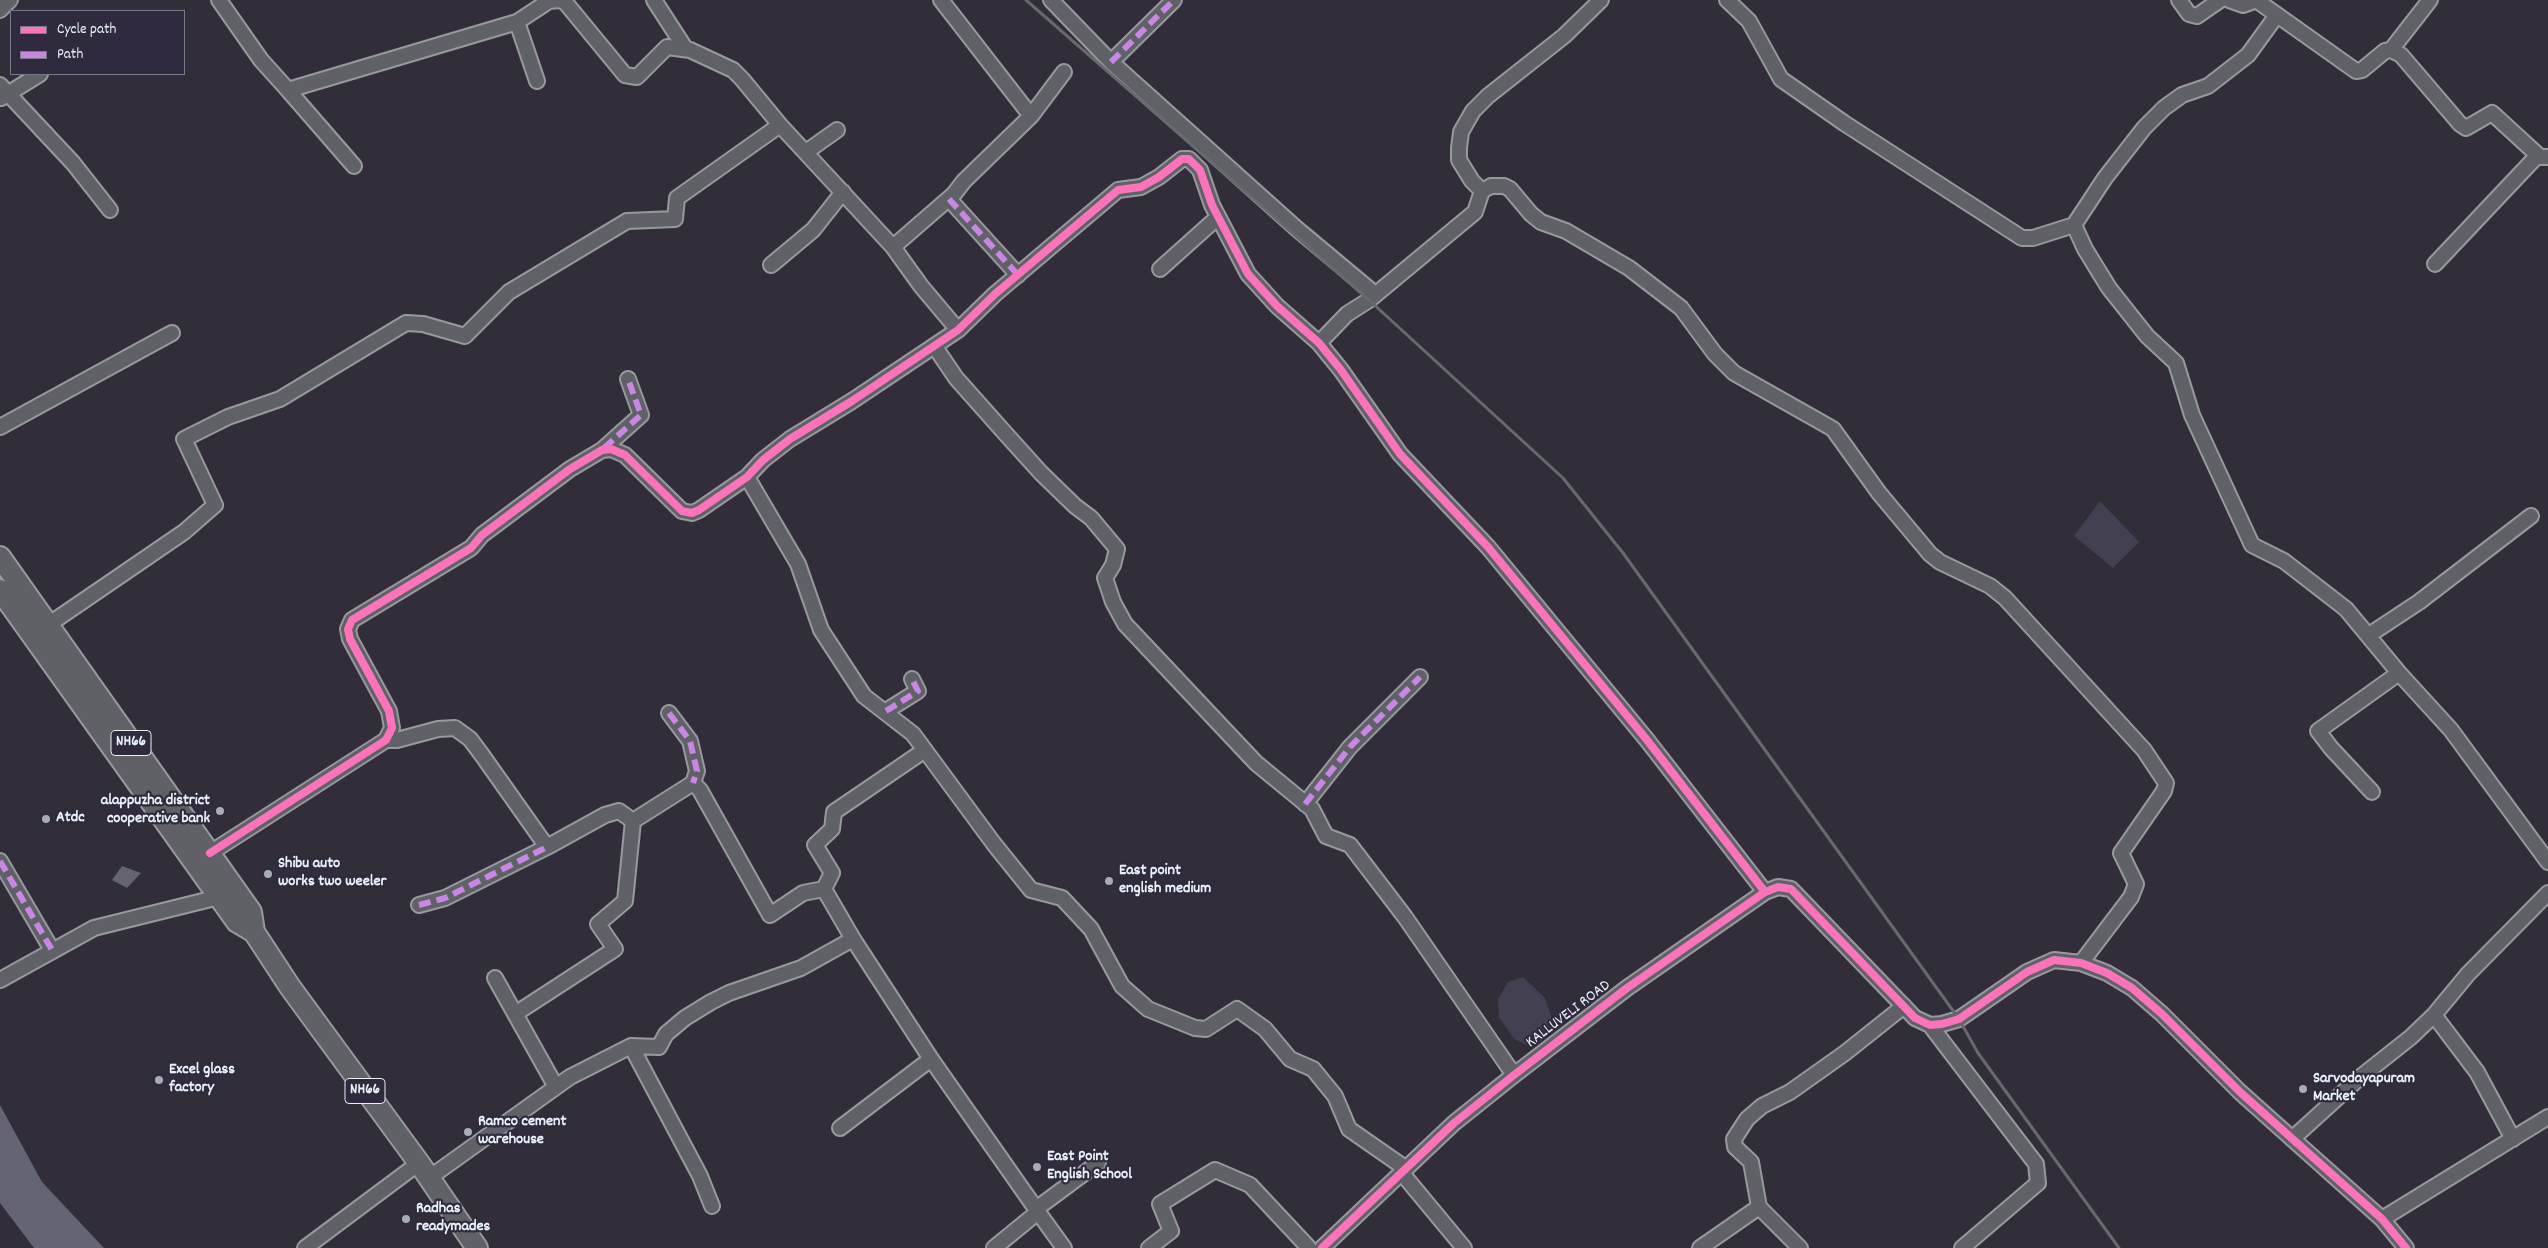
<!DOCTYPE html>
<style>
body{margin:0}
#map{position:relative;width:2548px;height:1248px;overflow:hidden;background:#312e39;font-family:Dekko,sans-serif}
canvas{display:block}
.legend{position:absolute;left:10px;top:10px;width:175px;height:65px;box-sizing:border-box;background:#2f2a3d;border:1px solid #797a88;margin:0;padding:6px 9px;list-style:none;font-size:15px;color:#e8f1f8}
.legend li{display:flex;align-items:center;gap:10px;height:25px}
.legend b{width:25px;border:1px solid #797a88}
</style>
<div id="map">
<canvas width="2548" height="1248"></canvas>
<ul class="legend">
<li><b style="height:6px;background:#fb73b8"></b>Cycle path</li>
<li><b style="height:6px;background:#c787e3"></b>Path</li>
</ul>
</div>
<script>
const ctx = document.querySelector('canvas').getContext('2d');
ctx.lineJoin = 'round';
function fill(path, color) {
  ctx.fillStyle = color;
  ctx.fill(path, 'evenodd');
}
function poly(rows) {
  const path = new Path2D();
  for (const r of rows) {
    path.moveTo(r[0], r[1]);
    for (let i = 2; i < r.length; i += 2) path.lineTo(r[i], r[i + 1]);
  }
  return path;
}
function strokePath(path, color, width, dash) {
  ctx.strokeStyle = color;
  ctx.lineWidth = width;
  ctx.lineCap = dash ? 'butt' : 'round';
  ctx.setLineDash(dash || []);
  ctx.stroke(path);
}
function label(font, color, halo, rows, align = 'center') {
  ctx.font = font + ' Dekko,sans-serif';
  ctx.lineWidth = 4.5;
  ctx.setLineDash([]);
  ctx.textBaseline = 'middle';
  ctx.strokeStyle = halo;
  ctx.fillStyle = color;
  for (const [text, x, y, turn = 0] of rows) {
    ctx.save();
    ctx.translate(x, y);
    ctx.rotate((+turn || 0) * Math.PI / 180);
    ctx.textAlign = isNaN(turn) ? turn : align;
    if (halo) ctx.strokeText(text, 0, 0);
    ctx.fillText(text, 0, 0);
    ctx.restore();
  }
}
const green = poly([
 [2100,501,2139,542,2113,568,2074,536],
 [1523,977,1545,998,1553,1022,1546,1039,1529,1046,1514,1039,1499,1017,1498,999,1508,982]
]);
const water = poly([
 [122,866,141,873,127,888,112,880],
 [0,1105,42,1182,104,1248,34,1248,0,1203]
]);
const minor = poly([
 [219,0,261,60,288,90,517,22,549,1,559,0,565,2,625,75,637,77,667,47,690,50,733,70,742,79,780,125,893,247,921,286,958,330],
 [654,0,685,48],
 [941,0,1031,116],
 [1051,0,1111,62,1296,228,1375,294],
 [1727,0,1749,21,1781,79,1844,123,2022,238,2033,238,2074,225,2085,249,2109,288,2147,336,2176,363,2192,415,2252,545,2284,561,2346,609,2399,673,2451,730,2548,862],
 [2179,0,2189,14,2197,16,2220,0],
 [2229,0,2243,5,2257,0],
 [2256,0,2356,71,2362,70,2385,51,2391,50,2401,55,2460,124,2466,128,2492,113,2540,157,2548,157],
 [0,10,10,0],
 [517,22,537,81],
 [2391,50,2430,0],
 [1111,62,1174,0],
 [0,85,73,163,110,210],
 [288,90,354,166],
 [1,98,40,74],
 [806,152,837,130],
 [1482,191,1491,186,1504,186,1510,189,1531,214,1541,222,1566,231,1629,268,1681,308,1715,354,1734,373,1833,429,1879,493,1930,554,1940,562,1990,586,2005,598,2144,750,2166,783,2164,791,2121,853,2136,884,2131,897,2081,963],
 [949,199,1018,275],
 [2074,225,2105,178,2144,128,2164,108,2182,95,2208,86,2248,55,2277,15],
 [893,247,954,194,964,181,1031,116,1064,72],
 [2435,264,2538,155],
 [771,265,813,230,843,192],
 [1160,269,1218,217],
 [1319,343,1347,314,1369,300,1475,212,1482,191,1472,181,1459,160,1459,148,1461,132,1473,111,1488,96,1564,36,1601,0],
 [935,347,956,378,1004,432,1041,473,1075,506,1091,518,1117,549,1113,565,1105,578,1113,602,1125,624,1256,763,1312,809,1326,836,1350,845,1405,917,1514,1075],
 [0,427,172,333],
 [602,450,641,415,628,379],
 [747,477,798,564,821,630,864,696,913,734,994,844,1031,890,1062,898,1091,929,1122,986,1148,1009,1195,1028,1206,1029,1237,1009,1265,1029,1290,1059,1313,1069,1335,1096,1349,1129,1405,1168],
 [48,625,184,532,215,505,184,439,228,417,280,399,406,323,423,324,465,336,509,292,627,221,675,219,677,198,780,125],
 [2369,635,2419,602,2531,516],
 [886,711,918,691,912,679],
 [669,713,690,741,697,771,693,783],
 [386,740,397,740,438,729,455,728,470,739,482,755,547,847,605,815,619,811,633,821,693,783,700,790,770,915,803,893,824,889],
 [2372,792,2331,748,2318,731,2399,673],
 [1305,804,1350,747,1420,677],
 [210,853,386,740,392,728,389,711,350,639,348,629,352,620,471,548,482,535,570,469,602,450,611,449,625,455,682,511,692,513,699,510,747,477,763,460,790,439,852,401,958,330,995,294,1118,190,1141,187,1159,177,1182,159,1189,159,1200,170,1212,205,1248,274,1277,306,1319,343,1341,370,1400,454,1488,547,1647,740,1765,892],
 [0,861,52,950],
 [824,889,853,939,931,1059,1036,1209],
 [824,889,832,873,815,845,832,829,834,812,925,750],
 [419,905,445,898,547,847],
 [495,978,556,1087],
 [0,980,94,928,219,897],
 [515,1014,615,949,598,924,625,901,633,821],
 [2434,1015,2477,1072,2513,1139],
 [1930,1025,2036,1164,2038,1183,1962,1248],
 [631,1046,700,1176,712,1206],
 [840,1128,931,1059],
 [2292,1139,2358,1079,2411,1037,2434,1015,2468,974,2548,893],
 [1401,1172,1464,1248],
 [429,1178,570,1077,631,1046,659,1047,666,1034,685,1018,711,1002,729,993,801,968,853,939],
 [1759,1207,1751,1162,1735,1147,1734,1139,1747,1119,1762,1106,1790,1092,1845,1053,1904,1006],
 [1038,1212,1064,1248],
 [2382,1219,2548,1117],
 [305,1248,419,1163],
 [994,1248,1038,1212,1036,1209,1098,1163],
 [1149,1248,1171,1231,1160,1204,1215,1170,1250,1185,1309,1248],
 [1322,1248,1454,1123,1514,1075,1627,988,1765,892,1778,887,1791,889,1915,1018,1930,1025,1942,1024,1959,1019,2027,972,2054,960,2081,963,2107,973,2132,988,2162,1014,2240,1092,2382,1219,2406,1248],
 [1700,1248,1759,1207,1800,1248]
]);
const highway = poly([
 [0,557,251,912,254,932,290,987,419,1163,477,1248],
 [0,590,237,922,254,932]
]);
const rail = poly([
 [1026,0,1369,300,1563,478,1623,553,1959,1019,1978,1053,2119,1248]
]);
const quiet = poly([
 [1111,62,1174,0],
 [949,199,1018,275],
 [604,448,641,415,628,379],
 [886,711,918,691,912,679],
 [669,713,690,741,697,771,693,783],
 [1305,804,1350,747,1420,677],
 [0,861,52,950],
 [419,905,445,898,547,847]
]);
const cycleway = poly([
 [210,853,386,740,392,728,389,711,350,639,348,629,352,620,471,548,482,535,570,469,602,450,611,449,625,455,682,511,692,513,699,510,747,477,763,460,790,439,852,401,958,330,995,294,1118,190,1141,187,1159,177,1182,159,1189,159,1200,170,1212,205,1248,274,1277,306,1319,343,1341,370,1400,454,1488,547,1647,740,1765,892],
 [1322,1248,1454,1123,1514,1075,1627,988,1765,892,1778,887,1791,889,1915,1018,1930,1025,1942,1024,1959,1019,2027,972,2054,960,2081,963,2107,973,2132,988,2162,1014,2240,1092,2382,1219,2406,1248]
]);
const markers = [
 [220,811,5,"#a8adb5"],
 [46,819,5,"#a8adb5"],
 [268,874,5,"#a8adb5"],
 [1109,881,5,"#a8adb5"],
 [159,1080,5,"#a8adb5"],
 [2303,1089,5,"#a8adb5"],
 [468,1132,5,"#a8adb5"],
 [1037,1167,5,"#a8adb5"],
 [406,1219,5,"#a8adb5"]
];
const shields = [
 [131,743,40],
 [365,1091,40]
];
const shieldNames = [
 ["NH66",131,743],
 ["NH66",365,1091]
];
const poiNames = [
 ["alappuzha district",210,802,"right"],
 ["cooperative bank",210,820,"right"],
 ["Atdc",56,819],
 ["Shibu auto",278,865],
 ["works two weeler",278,883],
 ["East point",1119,872],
 ["english medium",1119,890],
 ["Excel glass",169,1071],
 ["factory",169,1089],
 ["Sarvodayapuram",2313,1080],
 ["Market",2313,1098],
 ["Ramco cement",478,1123],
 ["warehouse",478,1141],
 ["East Point",1047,1158],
 ["English School",1047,1176],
 ["Radhas",416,1210],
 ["readymades",416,1228]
];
const streetNames = [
 ["KALLUVELI ROAD",1569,1015,-37]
];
fill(green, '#434151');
fill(water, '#646472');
strokePath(minor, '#98999f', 18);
strokePath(highway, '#98999f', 24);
strokePath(minor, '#606067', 14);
strokePath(highway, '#606067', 20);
strokePath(rail, '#68686f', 3);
strokePath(quiet, '#c787e3', 6, [12, 6]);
strokePath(cycleway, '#fb73b8', 8);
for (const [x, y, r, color] of markers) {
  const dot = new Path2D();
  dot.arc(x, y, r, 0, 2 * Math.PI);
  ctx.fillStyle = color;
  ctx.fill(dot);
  strokePath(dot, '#2f2a3d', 2);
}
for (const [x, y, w] of shields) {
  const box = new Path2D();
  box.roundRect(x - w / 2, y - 12.5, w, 25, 4);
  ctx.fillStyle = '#2f2a3d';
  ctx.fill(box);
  strokePath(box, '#e8f1f8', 1);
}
label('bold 15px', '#e8f1f8', null, shieldNames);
label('bold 16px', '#e8f1f8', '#2f2a3d', poiNames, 'left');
label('16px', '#e8f1f8', '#2f2a3d', streetNames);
</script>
